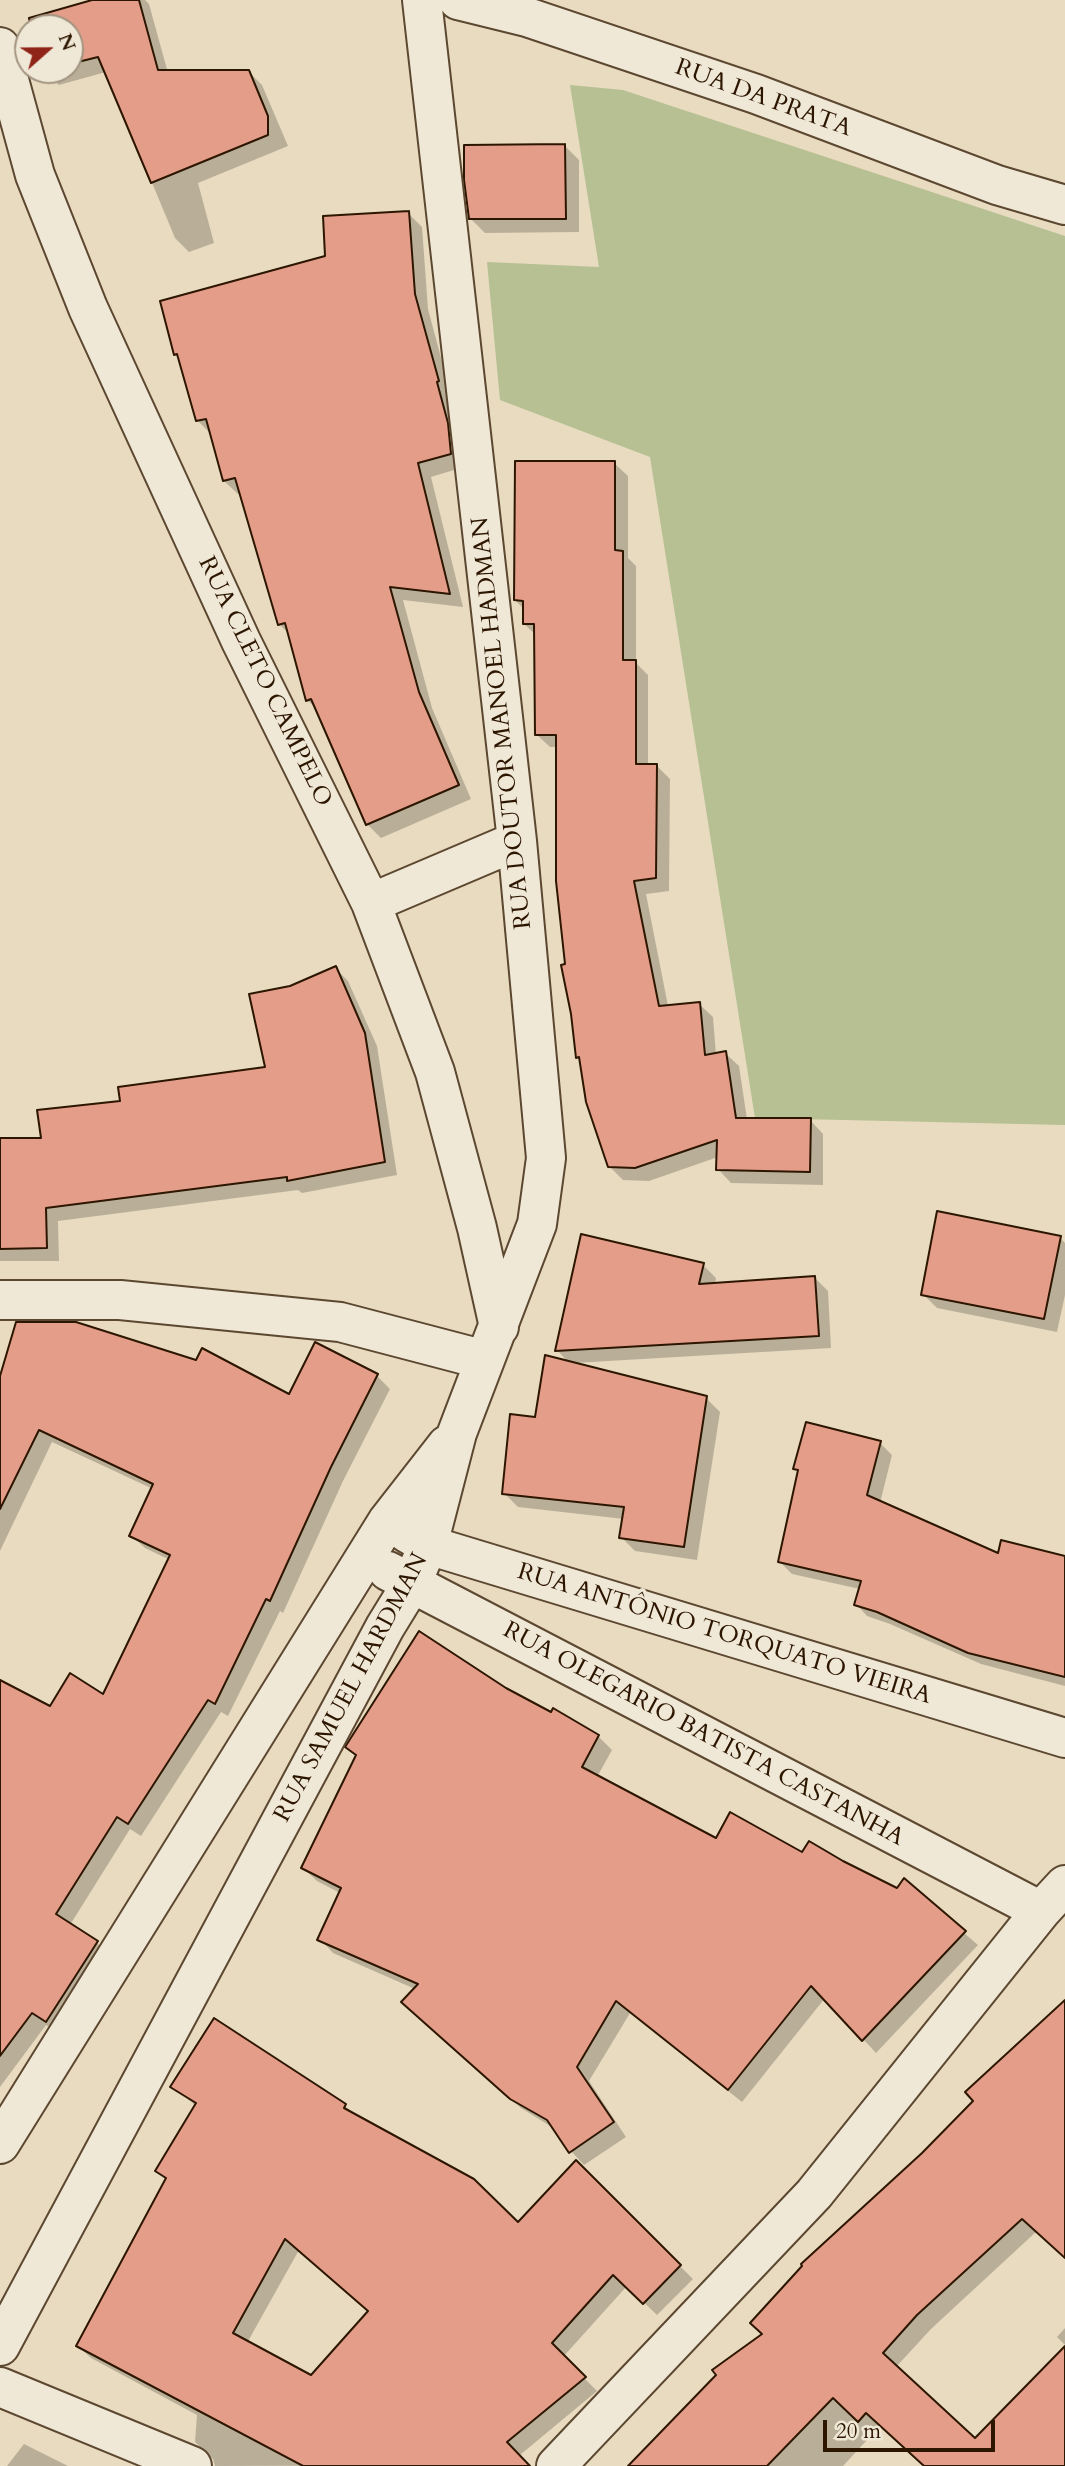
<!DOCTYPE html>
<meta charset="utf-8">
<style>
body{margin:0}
#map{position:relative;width:1065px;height:2466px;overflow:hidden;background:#e8dbc0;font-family:Cardo,serif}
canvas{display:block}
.north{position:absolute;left:14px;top:14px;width:70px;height:70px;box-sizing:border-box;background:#f0e8d6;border:2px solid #a29480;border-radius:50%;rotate:69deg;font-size:19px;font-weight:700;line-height:28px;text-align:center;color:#2d1600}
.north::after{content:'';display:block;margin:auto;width:24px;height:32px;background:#8f2418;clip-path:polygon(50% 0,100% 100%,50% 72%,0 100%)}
.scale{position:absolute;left:823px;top:2420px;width:172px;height:32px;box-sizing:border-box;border:4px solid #2d1600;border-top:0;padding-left:9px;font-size:21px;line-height:24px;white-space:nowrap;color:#2d1600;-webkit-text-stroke:5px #f0e8d6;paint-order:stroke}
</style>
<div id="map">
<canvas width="1065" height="2466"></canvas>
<div class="north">N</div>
<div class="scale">20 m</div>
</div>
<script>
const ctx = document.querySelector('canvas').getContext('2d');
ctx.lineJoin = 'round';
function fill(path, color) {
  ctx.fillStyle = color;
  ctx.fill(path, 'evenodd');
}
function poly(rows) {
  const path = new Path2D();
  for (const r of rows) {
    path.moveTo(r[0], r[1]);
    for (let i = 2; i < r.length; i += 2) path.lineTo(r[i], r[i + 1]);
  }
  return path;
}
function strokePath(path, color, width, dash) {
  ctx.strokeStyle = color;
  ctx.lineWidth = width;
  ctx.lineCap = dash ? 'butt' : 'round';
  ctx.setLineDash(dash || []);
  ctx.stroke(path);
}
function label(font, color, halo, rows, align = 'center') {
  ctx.font = font + ' Cardo,serif';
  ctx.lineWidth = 7;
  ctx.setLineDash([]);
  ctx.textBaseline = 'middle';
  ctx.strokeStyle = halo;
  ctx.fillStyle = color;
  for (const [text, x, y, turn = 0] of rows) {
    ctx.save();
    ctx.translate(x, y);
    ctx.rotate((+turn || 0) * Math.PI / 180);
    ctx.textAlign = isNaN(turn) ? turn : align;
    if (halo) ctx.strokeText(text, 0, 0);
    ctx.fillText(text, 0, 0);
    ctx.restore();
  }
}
const green = poly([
 [570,85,623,90,1065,236,1065,1125,755,1118,650,457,500,400,487,262,599,267]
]);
const shadow = poly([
 [98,0,145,0,149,4,176,102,248,71,262,85,288,146,198,183,214,243,189,252,175,238,106,72,59,85,45,71,70,70,70,28,33,28],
 [565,146,579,160,579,232,485,233,470,218],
 [408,213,422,227,428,309,451,395,464,467,431,477,463,607,403,600,432,708,471,799,381,838,367,824,318,710,307,700,289,634,279,624,241,494,238,494,224,481,212,435,197,420,180,359,176,354,327,258],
 [614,463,628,476,628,558,636,566,636,663,648,675,648,766,657,766,670,779,669,891,646,894,668,1006,699,1004,713,1017,716,1055,725,1053,739,1066,747,1119,810,1120,823,1134,823,1185,731,1183,718,1169,718,1157,649,1181,623,1180,610,1167,582,1061,577,1057,567,966,558,747,550,747,536,734,536,635,524,624,524,609,515,600],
 [335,968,348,981,377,1046,397,1175,302,1193,298,1190,58,1221,59,1261,0,1261,0,1140,43,1140,122,1102,267,1068],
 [1060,1238,1065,1243,1065,1295,1057,1332,937,1308,923,1294],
 [703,1265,716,1278,715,1285,815,1278,828,1291,831,1348,574,1363,706,1398,720,1412,697,1560,635,1551,621,1537,624,1519,518,1507,504,1493,536,1419,569,1363,557,1350],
 [377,1376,390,1389,343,1481,283,1613,280,1611,228,1716,221,1712,141,1836,130,1829,70,1925,97,1943,110,1956,60,2034,46,2025,0,2087,0,1683,50,1709,104,1697,170,1560,145,1548,131,1535,153,1489,52,1442,0,1551,0,1382,290,1397],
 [880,1443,892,1455,880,1503,999,1555,1065,1556,1065,1686,981,1664,890,1624,867,1616,856,1604,860,1589,792,1574,780,1562,799,1472,795,1468],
 [505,1689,552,1714,554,1711,598,1736,612,1750,597,1777,717,1840,803,1854,897,1891,904,1881,978,1945,876,2053,825,1998,742,2102,630,2013,589,2081,626,2137,584,2165,571,2151,555,2129,521,2108,417,2016,415,1989,333,1953,320,1939,340,1893,317,1881,303,1868,357,1757,348,1747],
 [1065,2003,1065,2257,1037,2231,931,2329,896,2367,975,2441,1065,2349,1065,2466,925,2466,881,2425,843,2466,630,2466,764,2334,923,2154,975,2101],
 [173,2087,345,2106,356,2117,518,2225,576,2163,693,2279,657,2315,627,2286,563,2357,597,2391,508,2465,215,2466,213,2459,195,2442,197,2415,91,2358,78,2346,167,2181,157,2171,196,2106],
 [299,2250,370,2312,312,2377,247,2343],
 [1065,2328,1065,2345,1057,2337],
 [24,2444,68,2466,7,2466]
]);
const building = poly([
 [92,0,139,0,158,70,249,70,268,116,268,135,151,183,98,57,70,64,70,28,31,28,29,18,92,0],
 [565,144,566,219,469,219,464,180,464,145,565,144],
 [409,211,415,294,439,381,437,382,448,423,451,454,418,463,450,594,390,587,419,692,459,785,366,825,311,699,306,701,285,623,278,625,235,478,223,481,206,419,196,421,177,354,174,355,160,301,325,256,323,216,409,211],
 [515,461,615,461,615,550,623,551,623,660,636,660,636,764,657,764,656,878,634,881,659,1006,700,1002,705,1055,726,1051,736,1118,811,1118,810,1172,716,1170,717,1140,635,1168,608,1167,586,1102,579,1057,576,1058,571,1014,561,965,565,964,556,881,556,735,535,735,534,624,523,624,523,601,514,600,515,461],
 [336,966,365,1033,385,1162,287,1181,287,1177,46,1208,47,1248,0,1249,0,1138,41,1138,37,1110,120,1101,118,1087,265,1067,249,994,290,986,336,966],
 [937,1211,1061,1236,1044,1319,921,1295,937,1211],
 [581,1234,704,1263,699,1284,815,1276,819,1336,555,1351,581,1234],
 [16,1322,76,1322,196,1360,202,1348,289,1394,315,1342,378,1374,331,1467,270,1601,266,1599,215,1704,208,1700,128,1824,117,1817,56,1914,98,1941,46,2022,32,2013,0,2056,0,1680,50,1706,70,1673,103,1694,170,1555,129,1536,153,1484,39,1430,0,1509,0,1376,16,1322],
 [545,1355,707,1396,684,1547,619,1538,624,1507,502,1494,510,1414,535,1417,545,1355],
 [806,1422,881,1441,867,1495,998,1553,1001,1540,1065,1556,1065,1677,968,1653,877,1612,854,1605,861,1581,778,1562,798,1470,793,1469,806,1422],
 [419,1631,506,1688,551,1712,553,1708,599,1735,582,1767,716,1838,730,1812,802,1852,809,1841,843,1861,897,1888,904,1878,966,1931,862,2041,811,1986,728,2090,616,2001,577,2067,614,2122,569,2153,547,2120,510,2099,401,2002,418,1984,317,1940,341,1888,301,1868,356,1755,345,1747,419,1631],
 [1065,2000,1065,2258,1022,2219,917,2315,883,2353,975,2438,1065,2346,1065,2466,924,2466,866,2413,858,2422,833,2398,767,2466,628,2466,716,2375,712,2370,762,2334,750,2323,802,2266,801,2264,922,2153,973,2101,965,2092,1065,2000],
 [214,2018,346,2104,344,2108,474,2179,518,2222,576,2160,681,2265,643,2304,613,2275,552,2343,586,2377,507,2442,530,2466,303,2466,76,2346,166,2178,155,2171,196,2103,170,2087,214,2018],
 [285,2239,368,2311,311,2375,233,2333,285,2239]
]);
const minor = poly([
 [458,0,527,17,756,94,997,185,1065,205],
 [0,47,35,175,88,308,241,641,371,903,435,1072,477,1228,499,1327],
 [371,903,517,841],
 [0,1300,120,1300,340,1322,485,1360],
 [407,1533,428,1545,1065,1738],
 [388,1571,1041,1911],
 [0,2144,387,1522,447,1445],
 [0,2346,385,1627,412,1583,428,1545,457,1433,537,1224,546,1158,517,841,422,0],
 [0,2387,192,2466],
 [556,2466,814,2194,1041,1911,1065,1885]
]);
const streetNames = [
 ["RUA DA PRATA",763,99,20],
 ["RUA CLETO CAMPELO",264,682,64],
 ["RUA DOUTOR MANOEL HADMAN",503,723,-96],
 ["RUA ANTÔNIO TORQUATO VIEIRA",724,1635,17],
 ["RUA SAMUEL HARDMAN",352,1688,-62],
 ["RUA OLEGARIO BATISTA CASTANHA",703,1735,28]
];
fill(green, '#b6c092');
fill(shadow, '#0003');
fill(building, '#e49d88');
strokePath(building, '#2d1600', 2);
strokePath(minor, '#5c4730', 42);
strokePath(minor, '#f0e8d6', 38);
label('24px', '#2d1600', '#f0e8d6', streetNames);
</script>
